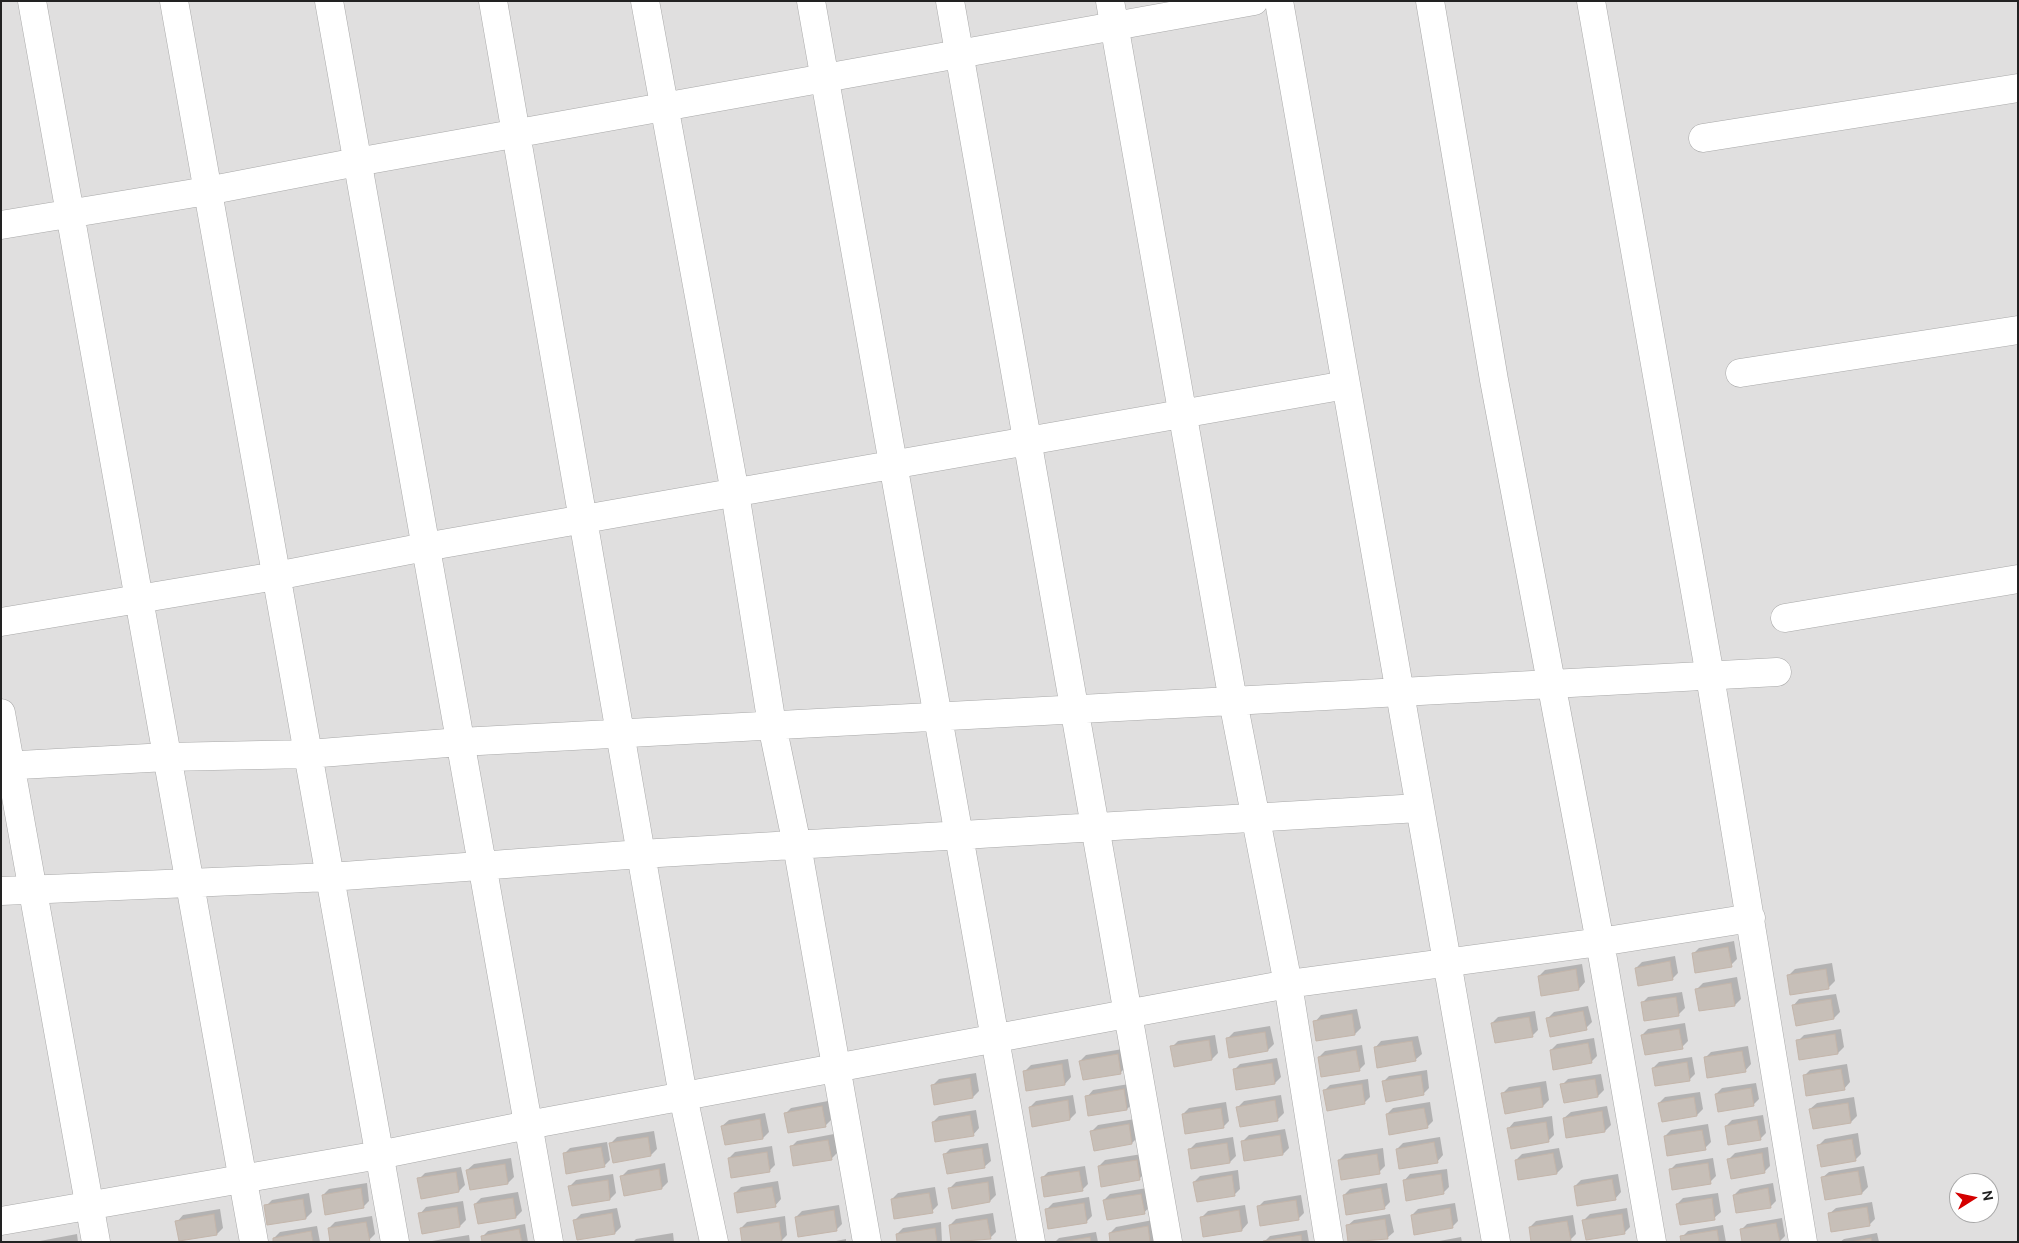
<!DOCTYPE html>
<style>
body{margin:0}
#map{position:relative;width:2019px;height:1243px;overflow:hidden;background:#f2efe9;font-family:Ubuntu,sans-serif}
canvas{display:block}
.frame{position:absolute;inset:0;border:2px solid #222;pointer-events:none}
.north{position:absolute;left:1949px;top:1173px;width:50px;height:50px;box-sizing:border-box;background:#fff;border:1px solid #a7a7a7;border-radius:50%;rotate:80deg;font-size:14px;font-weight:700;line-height:20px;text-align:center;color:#222}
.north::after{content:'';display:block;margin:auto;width:18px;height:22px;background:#d40000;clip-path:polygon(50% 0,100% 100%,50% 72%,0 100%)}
</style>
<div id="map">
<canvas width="2019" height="1243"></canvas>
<div class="frame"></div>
<div class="north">N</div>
</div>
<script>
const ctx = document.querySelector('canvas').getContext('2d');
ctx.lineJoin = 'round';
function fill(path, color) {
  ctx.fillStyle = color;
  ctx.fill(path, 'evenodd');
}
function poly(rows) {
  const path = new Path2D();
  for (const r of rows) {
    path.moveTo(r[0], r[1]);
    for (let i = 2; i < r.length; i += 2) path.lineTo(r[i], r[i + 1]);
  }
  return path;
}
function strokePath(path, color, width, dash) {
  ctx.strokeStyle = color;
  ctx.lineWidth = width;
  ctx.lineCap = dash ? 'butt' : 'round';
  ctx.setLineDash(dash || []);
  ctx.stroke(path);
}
const residential = poly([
 [1,1,2018,1,2018,1242,1,1242],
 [1959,1183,1989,1183,1989,1213,1959,1213]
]);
const shadow = poly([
 [1734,941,1737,959,1731,965,1693,954,1699,948],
 [1675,956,1678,973,1672,979,1636,968,1642,962],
 [1832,963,1835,981,1829,987,1791,994,1789,975,1795,969],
 [1582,964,1585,982,1579,989,1542,994,1539,976,1545,970],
 [1737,977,1741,999,1735,1005,1700,1010,1697,989,1703,983],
 [1682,992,1685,1008,1679,1014,1642,1003,1648,997],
 [1836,994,1840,1012,1834,1018,1793,1006,1799,999],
 [1588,1006,1592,1022,1586,1028,1548,1018,1554,1012],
 [1357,1009,1361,1028,1355,1034,1315,1022,1321,1015],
 [1535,1011,1538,1030,1532,1036,1492,1023,1498,1017],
 [1685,1023,1688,1041,1682,1047,1642,1035,1648,1029],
 [1270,1026,1274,1044,1268,1050,1228,1038,1234,1032],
 [1841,1029,1844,1047,1838,1053,1798,1041,1804,1035],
 [1215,1035,1218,1053,1212,1059,1172,1047,1178,1041],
 [1418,1036,1422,1054,1415,1060,1375,1048,1381,1041],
 [1594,1038,1597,1056,1591,1062,1551,1050,1557,1044],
 [1362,1045,1365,1064,1359,1070,1319,1057,1325,1051],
 [1748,1046,1751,1064,1745,1071,1705,1058,1711,1052],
 [1123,1049,1126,1067,1120,1073,1080,1061,1086,1055],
 [1692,1057,1695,1074,1689,1080,1653,1068,1659,1062],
 [1277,1058,1281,1077,1275,1083,1234,1070,1240,1064],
 [1068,1059,1071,1077,1065,1084,1027,1090,1025,1071,1031,1065],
 [1847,1064,1850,1082,1844,1089,1804,1076,1810,1070],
 [1427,1070,1429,1088,1423,1094,1383,1082,1389,1076],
 [976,1073,979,1091,973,1097,933,1085,939,1079],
 [1601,1074,1604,1090,1598,1096,1562,1085,1568,1079],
 [1368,1079,1370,1097,1364,1103,1324,1091,1330,1085],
 [1546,1081,1549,1100,1543,1106,1503,1093,1509,1087],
 [1756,1083,1759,1099,1753,1105,1716,1094,1722,1088],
 [1129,1084,1133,1103,1127,1109,1087,1097,1093,1090],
 [1700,1092,1703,1109,1697,1115,1663,1121,1659,1103,1665,1097],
 [1073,1095,1076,1113,1070,1119,1030,1107,1036,1101],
 [1281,1095,1284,1113,1278,1119,1241,1125,1238,1107,1244,1101],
 [1854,1097,1857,1116,1851,1122,1810,1109,1817,1103],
 [828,1101,831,1120,825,1126,785,1114,791,1108],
 [1226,1102,1229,1121,1223,1127,1183,1114,1189,1108],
 [1430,1102,1433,1121,1427,1127,1387,1114,1393,1108],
 [1607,1106,1611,1125,1605,1131,1564,1118,1571,1112],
 [976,1110,979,1128,973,1135,933,1122,939,1116],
 [765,1113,769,1132,763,1138,722,1126,729,1120],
 [1763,1115,1766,1133,1760,1139,1726,1126,1732,1120],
 [1552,1116,1554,1135,1548,1141,1508,1129,1514,1122],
 [1135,1119,1138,1137,1132,1143,1092,1131,1098,1125],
 [1708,1124,1711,1142,1705,1148,1665,1136,1671,1130],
 [1285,1129,1289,1148,1283,1154,1243,1141,1249,1135],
 [654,1131,657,1149,651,1155,611,1143,617,1137],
 [1858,1133,1861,1154,1855,1160,1819,1145,1825,1139],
 [834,1134,837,1153,831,1159,791,1147,797,1141],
 [1233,1137,1236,1156,1230,1162,1192,1168,1190,1149,1196,1143],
 [1440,1137,1443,1155,1437,1162,1397,1149,1403,1143],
 [607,1142,610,1160,604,1166,564,1154,570,1148],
 [988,1143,991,1161,984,1167,944,1155,950,1149],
 [772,1146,775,1165,769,1171,729,1158,735,1152],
 [1768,1147,1770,1166,1764,1172,1729,1159,1735,1153],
 [1383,1148,1385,1166,1379,1172,1339,1160,1345,1154],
 [1559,1148,1563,1167,1557,1173,1516,1160,1522,1154],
 [1142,1154,1145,1173,1139,1179,1099,1166,1105,1160],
 [511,1158,514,1177,508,1183,467,1170,474,1164],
 [1713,1158,1716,1176,1710,1182,1670,1170,1676,1164],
 [665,1163,668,1182,662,1188,622,1176,628,1170],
 [1085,1166,1088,1184,1082,1190,1042,1178,1048,1172],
 [1864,1166,1868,1187,1862,1193,1826,1199,1822,1178,1829,1172],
 [461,1167,465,1185,459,1191,419,1179,425,1173],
 [1447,1169,1449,1187,1443,1193,1404,1181,1410,1174],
 [1238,1170,1240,1189,1234,1195,1194,1182,1200,1176],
 [613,1174,616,1193,610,1199,573,1204,570,1186,576,1180],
 [1618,1174,1621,1192,1615,1199,1575,1186,1581,1180],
 [993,1176,996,1195,990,1201,950,1188,956,1182],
 [778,1181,781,1199,775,1206,735,1193,741,1187],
 [367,1183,369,1201,363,1207,323,1195,329,1189],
 [1387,1183,1390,1202,1384,1208,1344,1195,1350,1189],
 [1773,1183,1776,1201,1770,1207,1734,1195,1740,1189],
 [935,1187,938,1205,932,1211,892,1199,898,1193],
 [1147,1188,1150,1206,1144,1213,1104,1200,1110,1194],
 [518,1192,522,1211,516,1217,475,1204,481,1198],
 [309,1193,312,1212,306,1218,266,1206,272,1200],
 [1718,1193,1721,1212,1714,1218,1677,1204,1683,1198],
 [1301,1195,1304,1213,1298,1219,1258,1207,1264,1201],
 [1089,1197,1092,1216,1086,1222,1047,1209,1053,1203],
 [463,1201,466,1220,460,1226,420,1214,426,1207],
 [1872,1202,1875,1219,1869,1225,1829,1214,1836,1208],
 [1455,1203,1458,1221,1452,1227,1412,1215,1418,1209],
 [839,1205,842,1224,836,1230,796,1217,802,1211],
 [1245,1205,1248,1223,1242,1230,1204,1236,1202,1217,1208,1211],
 [617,1208,621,1227,615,1233,575,1220,581,1214],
 [1627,1208,1630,1227,1624,1233,1584,1220,1590,1214],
 [220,1209,223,1228,217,1234,177,1222,183,1215],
 [993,1213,996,1232,990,1238,952,1242,950,1225,956,1219],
 [1390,1214,1394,1232,1387,1238,1350,1242,1347,1226,1354,1220],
 [1573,1215,1576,1234,1570,1240,1533,1242,1530,1227,1536,1221],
 [372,1216,375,1234,369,1240,329,1228,335,1222],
 [785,1216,787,1235,781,1241,741,1228,747,1222],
 [1782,1218,1785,1236,1779,1242,1741,1230,1747,1224],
 [1153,1220,1156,1239,1153,1242,1112,1242,1110,1233,1116,1227],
 [941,1222,942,1242,899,1242,897,1234,903,1228],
 [525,1224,528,1242,483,1242,482,1237,488,1231],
 [1723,1225,1726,1242,1683,1242,1682,1237,1688,1231],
 [317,1226,320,1242,275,1242,274,1238,280,1232],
 [1307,1230,1309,1242,1264,1242,1270,1236],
 [1096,1232,1098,1242,1055,1242,1059,1238],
 [673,1233,674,1242,633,1242,636,1239],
 [1877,1233,1879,1242,1840,1242,1844,1239],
 [77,1234,78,1242,39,1242,40,1241],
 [469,1235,470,1242,431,1242,432,1241],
 [1461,1237,1462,1242,1434,1242],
 [846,1239,846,1242,831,1242]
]);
const building = poly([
 [1728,947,1732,967,1695,973,1692,953,1728,947],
 [1670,961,1673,980,1638,986,1635,968,1670,961],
 [1576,969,1579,990,1541,996,1538,976,1576,969],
 [1826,969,1829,989,1790,995,1787,975,1826,969],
 [1731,983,1735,1006,1699,1011,1695,989,1731,983],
 [1676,997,1679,1016,1644,1021,1641,1002,1676,997],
 [1831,999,1834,1019,1796,1026,1792,1005,1831,999],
 [1583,1011,1587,1030,1550,1037,1546,1018,1583,1011],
 [1352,1014,1355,1035,1316,1041,1313,1021,1352,1014],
 [1529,1017,1533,1037,1495,1043,1491,1023,1529,1017],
 [1679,1029,1683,1049,1645,1055,1641,1035,1679,1029],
 [1265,1032,1268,1051,1229,1058,1226,1038,1265,1032],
 [1835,1034,1838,1054,1799,1060,1796,1040,1835,1034],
 [1209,1040,1212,1060,1174,1067,1170,1046,1209,1040],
 [1412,1041,1416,1061,1377,1068,1374,1047,1412,1041],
 [1588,1043,1592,1063,1553,1070,1550,1050,1588,1043],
 [1356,1050,1360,1071,1321,1077,1318,1057,1356,1050],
 [1742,1051,1746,1072,1707,1078,1704,1057,1742,1051],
 [1118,1054,1121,1074,1083,1080,1079,1061,1118,1054],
 [1687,1062,1690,1081,1655,1086,1652,1068,1687,1062],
 [1272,1063,1275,1084,1236,1090,1233,1069,1272,1063],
 [1062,1064,1065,1085,1026,1091,1023,1071,1062,1064],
 [1841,1069,1845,1090,1806,1096,1803,1075,1841,1069],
 [1421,1075,1424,1095,1386,1102,1382,1081,1421,1075],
 [970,1078,973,1098,934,1105,931,1085,970,1078],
 [1595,1079,1598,1097,1564,1103,1560,1084,1595,1079],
 [1362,1084,1365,1104,1327,1111,1323,1090,1362,1084],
 [1540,1087,1543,1107,1505,1114,1501,1093,1540,1087],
 [1751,1088,1754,1106,1718,1112,1715,1094,1751,1088],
 [1124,1089,1127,1110,1088,1116,1085,1096,1124,1089],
 [1694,1097,1697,1116,1662,1122,1658,1103,1694,1097],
 [1068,1100,1070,1120,1032,1127,1029,1107,1068,1100],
 [1275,1100,1278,1121,1240,1127,1236,1107,1275,1100],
 [1848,1103,1851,1123,1813,1129,1809,1109,1848,1103],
 [822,1106,826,1127,788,1133,784,1113,822,1106],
 [1221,1108,1224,1128,1185,1134,1182,1114,1221,1108],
 [1424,1108,1428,1128,1389,1135,1386,1114,1424,1108],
 [1602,1111,1605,1132,1566,1138,1563,1118,1602,1111],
 [970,1115,974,1136,935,1142,932,1122,970,1115],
 [760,1119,763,1139,725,1145,721,1126,760,1119],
 [1757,1120,1761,1140,1728,1145,1725,1126,1757,1120],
 [1546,1122,1549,1142,1511,1149,1507,1128,1546,1122],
 [1129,1124,1132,1144,1094,1151,1090,1131,1129,1124],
 [1702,1130,1706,1150,1667,1156,1664,1136,1702,1130],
 [1280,1135,1283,1155,1244,1161,1241,1141,1280,1135],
 [648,1137,651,1156,613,1163,609,1143,648,1137],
 [1852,1139,1856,1161,1821,1167,1817,1145,1852,1139],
 [828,1140,832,1160,793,1166,790,1146,828,1140],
 [1434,1142,1438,1163,1399,1169,1396,1149,1434,1142],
 [1227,1143,1230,1163,1191,1169,1188,1149,1227,1143],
 [601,1147,605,1167,566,1174,563,1153,601,1147],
 [982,1148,985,1168,947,1174,943,1154,982,1148],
 [767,1152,770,1172,731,1178,728,1158,767,1152],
 [1553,1153,1557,1174,1518,1180,1515,1160,1553,1153],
 [1762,1153,1765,1173,1731,1179,1727,1159,1762,1153],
 [1377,1154,1380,1174,1341,1180,1338,1160,1377,1154],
 [1137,1160,1140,1180,1101,1187,1098,1166,1137,1160],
 [1708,1163,1711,1184,1672,1190,1669,1169,1708,1163],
 [505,1164,508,1184,470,1190,466,1170,505,1164],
 [659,1169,662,1189,624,1196,620,1176,659,1169],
 [1079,1171,1083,1191,1044,1197,1041,1177,1079,1171],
 [1858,1171,1862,1194,1825,1200,1821,1177,1858,1171],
 [456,1172,459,1192,421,1199,417,1178,456,1172],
 [1441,1174,1444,1194,1406,1201,1403,1180,1441,1174],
 [1232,1175,1235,1196,1197,1202,1193,1182,1232,1175],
 [1612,1179,1616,1200,1577,1206,1574,1186,1612,1179],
 [608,1180,610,1200,572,1206,568,1186,608,1180],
 [988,1182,990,1202,952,1209,948,1188,988,1182],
 [772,1187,776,1207,737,1213,734,1193,772,1187],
 [361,1188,364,1208,325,1215,322,1195,361,1188],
 [1381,1188,1385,1209,1346,1215,1343,1195,1381,1188],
 [1768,1188,1771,1208,1736,1213,1733,1195,1768,1188],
 [929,1193,933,1213,894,1219,891,1199,929,1193],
 [1141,1194,1145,1214,1107,1220,1103,1200,1141,1194],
 [513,1198,516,1218,478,1224,474,1204,513,1198],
 [1712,1198,1715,1220,1680,1225,1676,1204,1712,1198],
 [303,1199,306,1219,267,1225,264,1205,303,1199],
 [1296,1200,1299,1220,1260,1226,1257,1206,1296,1200],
 [1084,1203,1087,1223,1048,1229,1045,1209,1084,1203],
 [457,1207,460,1227,422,1234,418,1213,457,1207],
 [1867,1207,1870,1226,1831,1232,1828,1213,1867,1207],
 [1450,1208,1453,1228,1414,1235,1411,1215,1450,1208],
 [834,1210,837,1231,798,1237,795,1217,834,1210],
 [1239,1210,1242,1231,1203,1237,1200,1217,1239,1210],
 [612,1213,615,1234,577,1240,573,1220,612,1213],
 [214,1214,217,1235,179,1241,175,1221,214,1214],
 [1622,1214,1625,1234,1586,1240,1582,1220,1622,1214],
 [987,1219,991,1239,951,1242,949,1225,987,1219],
 [1385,1219,1388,1239,1348,1242,1346,1225,1385,1219],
 [1567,1221,1571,1241,1531,1242,1529,1227,1567,1221],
 [366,1222,370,1242,330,1242,328,1228,366,1222],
 [779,1222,782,1242,742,1242,740,1228,779,1222],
 [1776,1223,1780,1242,1742,1242,1740,1229,1776,1223],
 [1148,1226,1150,1242,1110,1242,1109,1233,1148,1226],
 [935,1228,937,1242,897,1242,896,1234,935,1228],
 [519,1229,522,1242,482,1242,481,1236,519,1229],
 [1717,1230,1719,1242,1681,1242,1680,1236,1717,1230],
 [311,1231,313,1242,273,1242,273,1238,311,1231],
 [1301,1235,1302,1242,1263,1242,1263,1241,1301,1235],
 [1090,1237,1091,1242,1061,1242,1090,1237],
 [1871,1238,1872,1242,1850,1242,1871,1238]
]);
const minor = poly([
 [32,1,254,1242],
 [174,1,395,1242],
 [329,1,549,1242],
 [493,1,683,1096,714,1242],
 [645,1,735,493,772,725,797,845,867,1242],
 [811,1,1031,1242],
 [950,1,1168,1242],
 [1110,1,1233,701,1288,984,1329,1242],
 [1279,1,1496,1242],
 [1430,1,1494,380,1600,942,1652,1242],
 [1591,1,1710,676,1803,1242],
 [1703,138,2018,88],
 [1,225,207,191,357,162,1254,1],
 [1740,373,2018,330],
 [1785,618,2018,579],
 [1,622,276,576,425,547,1346,385],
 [1,713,96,1242],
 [1,766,167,757,308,754,460,742,1777,672],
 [1,891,330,877,641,854,1419,808],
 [1,1221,379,1155,528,1125,1288,984,1600,942,1751,918]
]);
fill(residential, '#e0dfdf');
fill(shadow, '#0003');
fill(building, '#c7bfb8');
strokePath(building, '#c4b6ab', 1);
strokePath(minor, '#a9a9a9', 29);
strokePath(minor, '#fff', 28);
</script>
